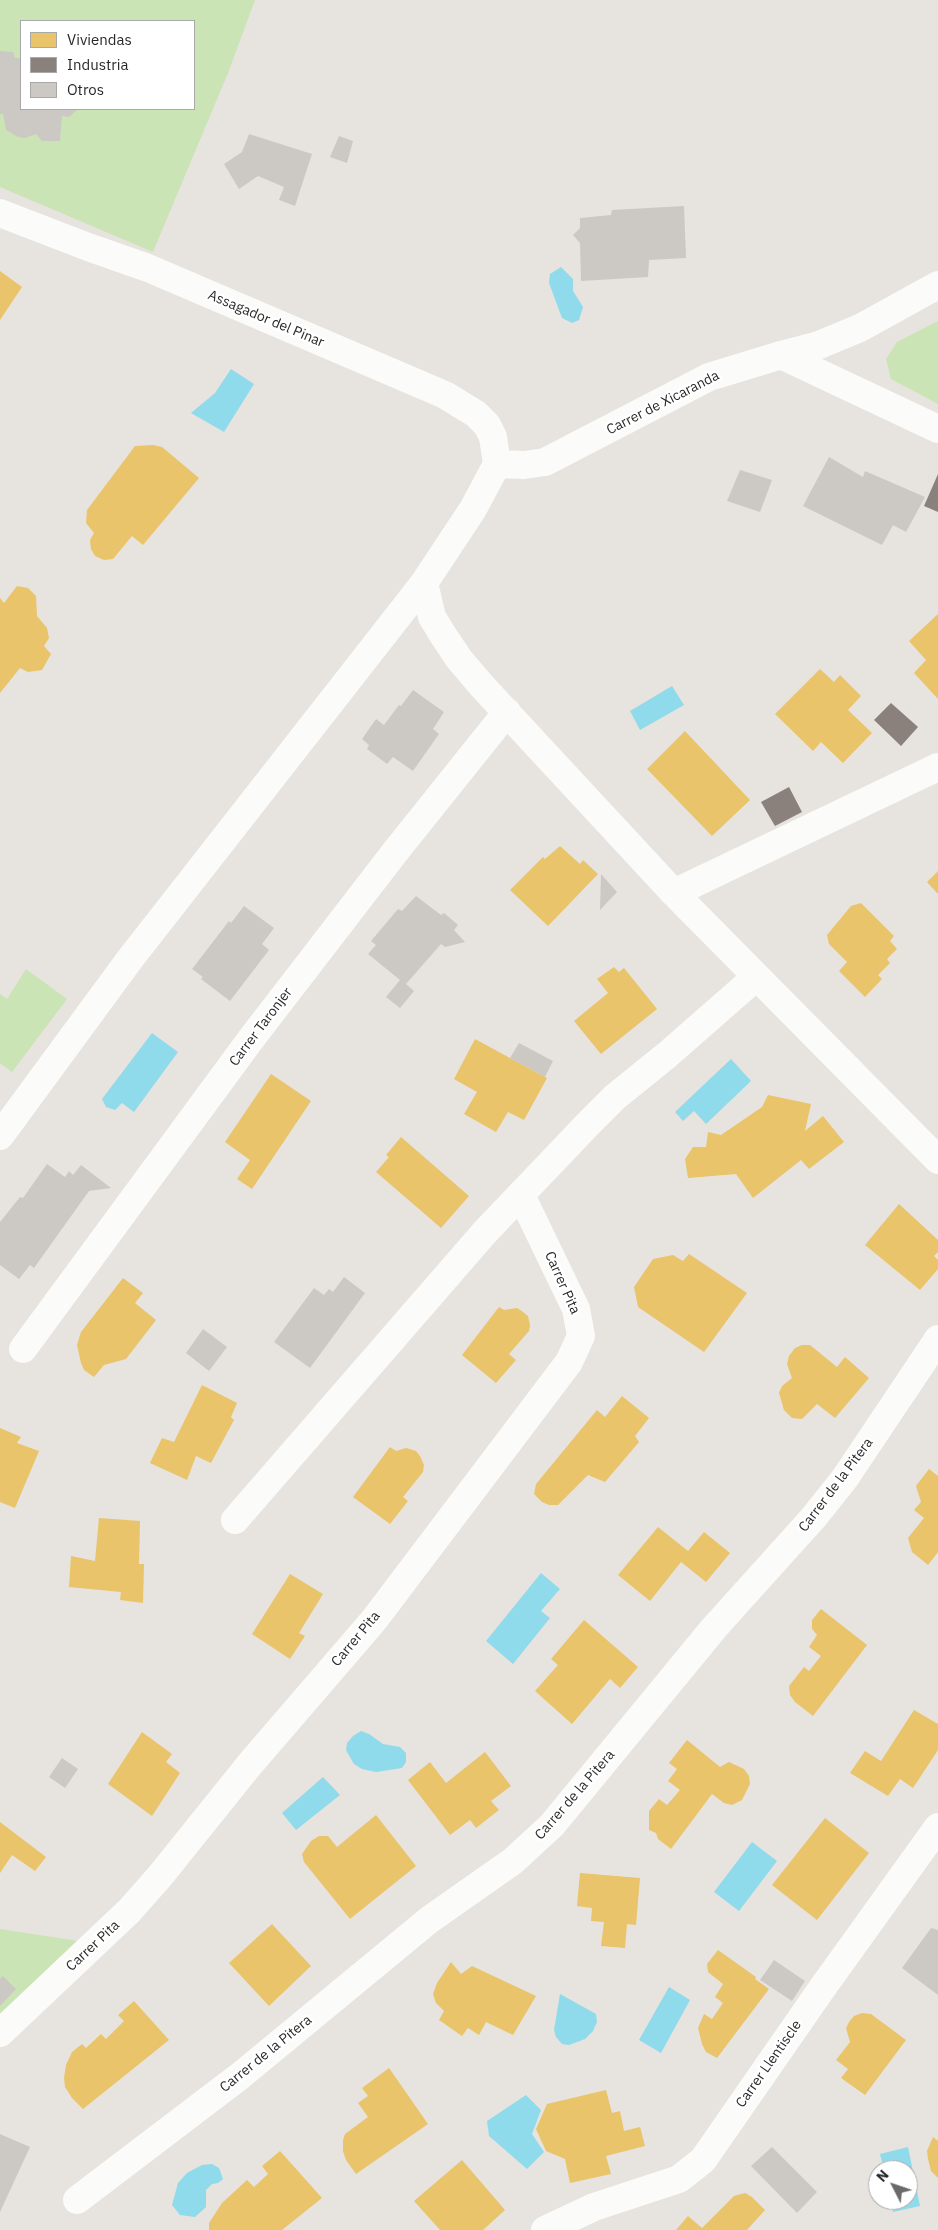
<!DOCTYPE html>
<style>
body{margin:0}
#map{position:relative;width:938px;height:2230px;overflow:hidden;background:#e7e3de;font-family:"IBM Plex Sans",sans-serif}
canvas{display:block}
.legend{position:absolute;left:20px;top:20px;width:175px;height:90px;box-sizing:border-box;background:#fff;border:1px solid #a9a9a9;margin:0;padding:6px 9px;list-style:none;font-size:15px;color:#292929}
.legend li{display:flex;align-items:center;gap:10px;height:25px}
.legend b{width:25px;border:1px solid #a9a9a9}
.north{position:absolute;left:868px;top:2160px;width:50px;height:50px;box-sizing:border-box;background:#fff;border:1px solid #a9a9a9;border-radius:50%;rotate:311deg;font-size:14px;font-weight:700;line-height:20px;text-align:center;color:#292929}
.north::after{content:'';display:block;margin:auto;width:18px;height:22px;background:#6c6a68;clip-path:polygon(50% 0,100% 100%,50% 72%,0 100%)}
</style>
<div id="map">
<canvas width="938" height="2230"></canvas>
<ul class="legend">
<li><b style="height:14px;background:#e9c46a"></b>Viviendas</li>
<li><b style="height:14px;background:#8a817c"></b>Industria</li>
<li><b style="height:14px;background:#ccc9c5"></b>Otros</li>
</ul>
<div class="north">N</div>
</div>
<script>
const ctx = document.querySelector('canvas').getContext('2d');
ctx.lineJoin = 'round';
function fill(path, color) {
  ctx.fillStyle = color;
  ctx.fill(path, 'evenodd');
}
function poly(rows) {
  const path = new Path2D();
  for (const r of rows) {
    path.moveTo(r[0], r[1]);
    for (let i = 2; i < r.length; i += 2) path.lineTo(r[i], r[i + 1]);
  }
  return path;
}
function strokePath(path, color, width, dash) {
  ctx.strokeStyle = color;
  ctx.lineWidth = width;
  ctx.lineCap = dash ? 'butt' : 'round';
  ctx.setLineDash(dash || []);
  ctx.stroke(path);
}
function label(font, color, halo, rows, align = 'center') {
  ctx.font = font + ' "IBM Plex Sans",sans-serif';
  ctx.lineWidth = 5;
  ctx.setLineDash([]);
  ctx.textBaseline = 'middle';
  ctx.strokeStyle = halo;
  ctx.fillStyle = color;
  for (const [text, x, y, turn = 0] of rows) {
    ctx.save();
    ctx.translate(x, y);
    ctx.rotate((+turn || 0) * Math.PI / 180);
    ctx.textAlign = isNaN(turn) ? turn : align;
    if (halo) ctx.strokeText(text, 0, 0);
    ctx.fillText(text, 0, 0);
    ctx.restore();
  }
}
const green = poly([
 [0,0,255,0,228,73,153,252,0,187],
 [21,21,194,21,194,109,21,109],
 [938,321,938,404,891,379,886,359,897,342],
 [26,969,67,999,12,1072,0,1063,0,994,7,999],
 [0,1929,78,1941,0,2015]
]);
const water = poly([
 [561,267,573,279,573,291,583,307,579,320,572,323,562,318,549,283,550,274],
 [231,369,254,384,224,432,191,413,215,393],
 [672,686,684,705,640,730,630,711],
 [152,1033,178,1052,134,1112,122,1103,115,1110,106,1107,102,1099],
 [731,1059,751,1081,706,1124,694,1111,683,1121,675,1112],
 [541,1573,560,1589,541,1611,550,1618,513,1664,486,1641],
 [361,1731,369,1734,383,1744,400,1747,406,1753,406,1762,402,1768,376,1772,362,1769,354,1764,346,1750,347,1743,353,1736],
 [323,1777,340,1795,296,1830,282,1813],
 [752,1842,777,1861,739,1911,714,1892],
 [669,1987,690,2000,661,2053,639,2040],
 [560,1994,596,2014,597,2022,593,2031,585,2039,569,2045,562,2044,556,2037,554,2030],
 [526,2095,541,2110,532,2134,544,2152,527,2169,489,2136,487,2121],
 [908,2147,920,2206,893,2212,891,2200,908,2200,908,2170,884,2170,880,2154],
 [212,2164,219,2168,223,2179,218,2183,212,2184,206,2190,206,2207,195,2217,180,2215,172,2205,178,2183,187,2173,202,2165]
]);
const homes = poly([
 [0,271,22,287,0,320],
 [153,445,162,447,199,478,143,545,132,536,113,559,104,560,95,556,91,549,90,540,94,533,86,523,87,510,135,446],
 [17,586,28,588,36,596,37,616,47,628,49,638,44,646,51,654,42,670,28,672,20,668,0,693,0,598,4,603],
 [938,614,938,699,914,673,926,660,909,641],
 [820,669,834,682,840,675,861,696,848,710,872,733,843,763,821,742,813,751,775,714],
 [685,731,750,800,712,836,647,769],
 [560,846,580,864,583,860,598,874,548,926,510,890,543,857,545,859],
 [938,871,938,894,927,882],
 [861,903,894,936,890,941,897,949,887,959,890,963,878,975,882,979,865,997,839,971,847,962,829,944,827,935,851,906],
 [614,967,619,972,624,968,657,1009,601,1054,574,1021,608,993,597,979],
 [475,1039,547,1078,524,1120,508,1112,496,1132,464,1114,477,1092,454,1079],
 [271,1074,311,1101,252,1189,237,1179,250,1160,225,1142],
 [768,1095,811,1104,805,1131,823,1116,844,1142,809,1169,801,1160,753,1198,736,1174,688,1178,685,1159,693,1147,706,1147,708,1132,721,1135,762,1107],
 [401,1137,469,1196,441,1228,376,1172,389,1157,386,1155],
 [899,1204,938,1240,938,1252,934,1256,938,1260,938,1269,920,1290,865,1245],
 [689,1254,747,1293,704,1352,638,1307,634,1287,653,1259,673,1255,683,1261],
 [123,1278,143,1293,135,1303,156,1320,126,1359,104,1365,94,1377,84,1370,81,1363,77,1345,81,1332],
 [499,1307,504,1310,517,1308,523,1312,528,1316,530,1325,529,1331,509,1354,516,1360,496,1383,462,1355],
 [802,1345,810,1345,837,1367,845,1357,869,1378,835,1418,817,1404,802,1419,792,1418,784,1410,779,1393,782,1386,792,1378,787,1364,789,1356,795,1348],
 [202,1385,237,1403,231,1417,234,1420,211,1463,196,1456,187,1480,150,1463,162,1438,174,1442],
 [622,1396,649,1418,635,1436,639,1442,605,1482,588,1475,558,1505,549,1505,542,1502,534,1494,536,1484,597,1410,605,1417],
 [0,1428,21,1437,17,1443,39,1451,15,1508,0,1502],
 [390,1447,396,1451,406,1448,416,1451,420,1456,424,1465,423,1472,403,1497,408,1501,390,1524,353,1497],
 [929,1469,938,1476,938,1552,928,1565,912,1552,908,1538,924,1518,914,1510,921,1502,916,1486],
 [99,1518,140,1521,139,1564,144,1564,143,1603,120,1600,121,1592,69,1587,71,1556,95,1561],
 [658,1527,688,1551,704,1532,730,1553,706,1582,681,1562,650,1601,618,1575],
 [290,1574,323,1594,299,1633,305,1636,290,1659,252,1634],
 [821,1609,867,1645,813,1716,795,1702,790,1695,789,1686,804,1667,809,1671,821,1656,809,1647,817,1635,812,1629,812,1620],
 [584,1620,638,1667,620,1688,610,1679,572,1724,535,1691,558,1665,551,1659],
 [914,1710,938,1724,938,1750,913,1788,900,1779,888,1796,850,1773,865,1751,881,1761],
 [142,1732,172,1754,166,1762,180,1773,152,1816,108,1784],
 [687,1740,720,1767,729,1762,744,1769,749,1776,750,1784,742,1800,732,1805,724,1803,712,1794,671,1849,658,1839,656,1833,649,1830,649,1811,659,1799,667,1805,680,1790,668,1781,677,1769,669,1763],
 [485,1752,511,1786,491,1801,499,1810,476,1828,470,1820,450,1835,408,1780,430,1762,446,1783],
 [376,1815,416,1866,350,1919,304,1862,302,1854,311,1841,319,1836,328,1836,337,1847],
 [825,1818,869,1853,817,1920,772,1885],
 [0,1822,46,1857,35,1871,12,1855,0,1873],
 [580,1873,640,1878,636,1925,627,1924,625,1948,601,1946,604,1922,591,1921,592,1908,577,1906],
 [272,1924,311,1966,269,2006,229,1963],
 [718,1950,756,1977,755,1979,769,1989,717,2058,706,2052,702,2044,698,2028,704,2014,712,2019,723,2003,715,1997,723,1984,708,1972,707,1964],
 [451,1962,461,1974,472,1966,536,1996,513,2035,486,2022,479,2035,468,2028,462,2036,439,2020,444,2011,436,2003,433,1994,437,1983],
 [134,2001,169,2040,83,2109,72,2098,65,2087,64,2078,66,2065,72,2052,82,2044,86,2048,101,2034,106,2039,124,2021,118,2015],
 [862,2013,871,2014,906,2040,865,2095,841,2078,848,2069,836,2060,850,2042,846,2028,849,2022,854,2016],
 [389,2068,428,2124,356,2174,346,2160,343,2151,343,2140,345,2134,368,2117,358,2103,368,2096,362,2088],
 [606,2090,612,2113,620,2111,624,2131,640,2127,645,2146,606,2156,611,2174,570,2183,565,2159,546,2151,536,2129,547,2104],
 [933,2137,938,2141,938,2178,931,2171,928,2159,927,2151],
 [280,2151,322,2198,282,2230,209,2230,209,2223,222,2203,247,2180,254,2187,268,2174,262,2166],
 [462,2160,505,2210,483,2230,440,2230,414,2201],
 [745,2193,752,2197,765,2210,747,2230,676,2230,688,2216,702,2228,734,2196]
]);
const industry = poly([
 [938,474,938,512,924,506],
 [891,703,918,727,901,746,874,720],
 [789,787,802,812,775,826,761,802]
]);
const building = poly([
 [0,51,13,52,15,58,21,58,21,109,78,109,69,117,62,116,60,141,42,141,36,134,25,138,18,137,6,130,3,114,0,114],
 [249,134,312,154,295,206,279,200,284,187,258,176,239,189,224,164,242,152],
 [339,136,353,141,347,163,330,157],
 [684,206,686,258,649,260,648,277,581,281,580,243,573,235,580,228,580,218,611,215,612,210],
 [829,457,863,477,865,471,925,497,906,532,893,525,882,545,803,506],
 [740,470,772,480,760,512,727,501],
 [413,690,444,712,433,729,439,734,413,771,393,757,387,764,367,749,369,745,362,739,376,719,384,725,399,705,401,706],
 [601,874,617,892,600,910],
 [416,896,441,915,444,913,458,925,454,930,465,942,445,947,441,944,406,984,414,991,400,1008,386,997,400,980,368,954,376,945,371,941,398,909,402,911],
 [244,906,274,928,262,944,269,950,230,1001,201,979,203,977,192,969,229,921,231,923],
 [519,1043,553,1061,545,1077,510,1058],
 [47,1164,65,1177,69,1171,73,1175,81,1165,111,1188,89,1191,34,1268,30,1265,19,1279,0,1265,0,1222,20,1197,23,1198],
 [344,1277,365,1293,310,1368,274,1342,314,1288,324,1295,329,1289,333,1292],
 [203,1329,227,1347,209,1371,186,1353],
 [62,1758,78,1769,65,1788,49,1777],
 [931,1928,938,1930,938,1995,902,1968],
 [774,1960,805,1981,792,2001,760,1980],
 [3,1976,16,1989,0,2006,0,1979],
 [0,2134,30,2147,0,2212],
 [772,2147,817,2192,797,2213,751,2166]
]);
const minor = poly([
 [0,213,88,247,148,268,445,395,476,414,487,425,493,437,497,464],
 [781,355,819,345,860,328,938,285],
 [497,464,473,509,424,583,432,617,443,635,459,659,482,686,674,893,938,1160],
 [497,464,524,465,545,462,709,377,781,355,938,429],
 [674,893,938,767],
 [0,1136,130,959,424,583],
 [23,1349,251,1039,395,852,507,712],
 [235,1520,485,1232,588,1124,615,1097,667,1055,756,977],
 [0,2033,129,1911,160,1876,250,1764,374,1620,569,1362,581,1336,576,1309,521,1195],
 [77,2200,240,2076,429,1920,513,1861,552,1825,714,1628,814,1517,845,1478,938,1339],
 [545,2230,594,2207,679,2179,703,2160,823,1987,938,1827]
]);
const streetNames = [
 ["Assagador del Pinar",266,319,23],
 ["Carrer de Xicaranda",663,403,-27],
 ["Carrer Taronjer",261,1027,-53],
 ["Carrer Pita",562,1283,66],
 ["Carrer de la Pitera",836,1485,-53],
 ["Carrer Pita",356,1639,-50],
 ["Carrer de la Pitera",575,1795,-49],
 ["Carrer Pita",93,1946,-43],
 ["Carrer de la Pitera",266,2054,-39],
 ["Carrer Llentiscle",769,2064,-55]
];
fill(green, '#cbe4b5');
fill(water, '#8fdaeb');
fill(homes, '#e9c46a');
fill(industry, '#8a817c');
fill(building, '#ccc9c5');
strokePath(minor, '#fbfbfa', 28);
label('14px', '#292929', '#fff', streetNames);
</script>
